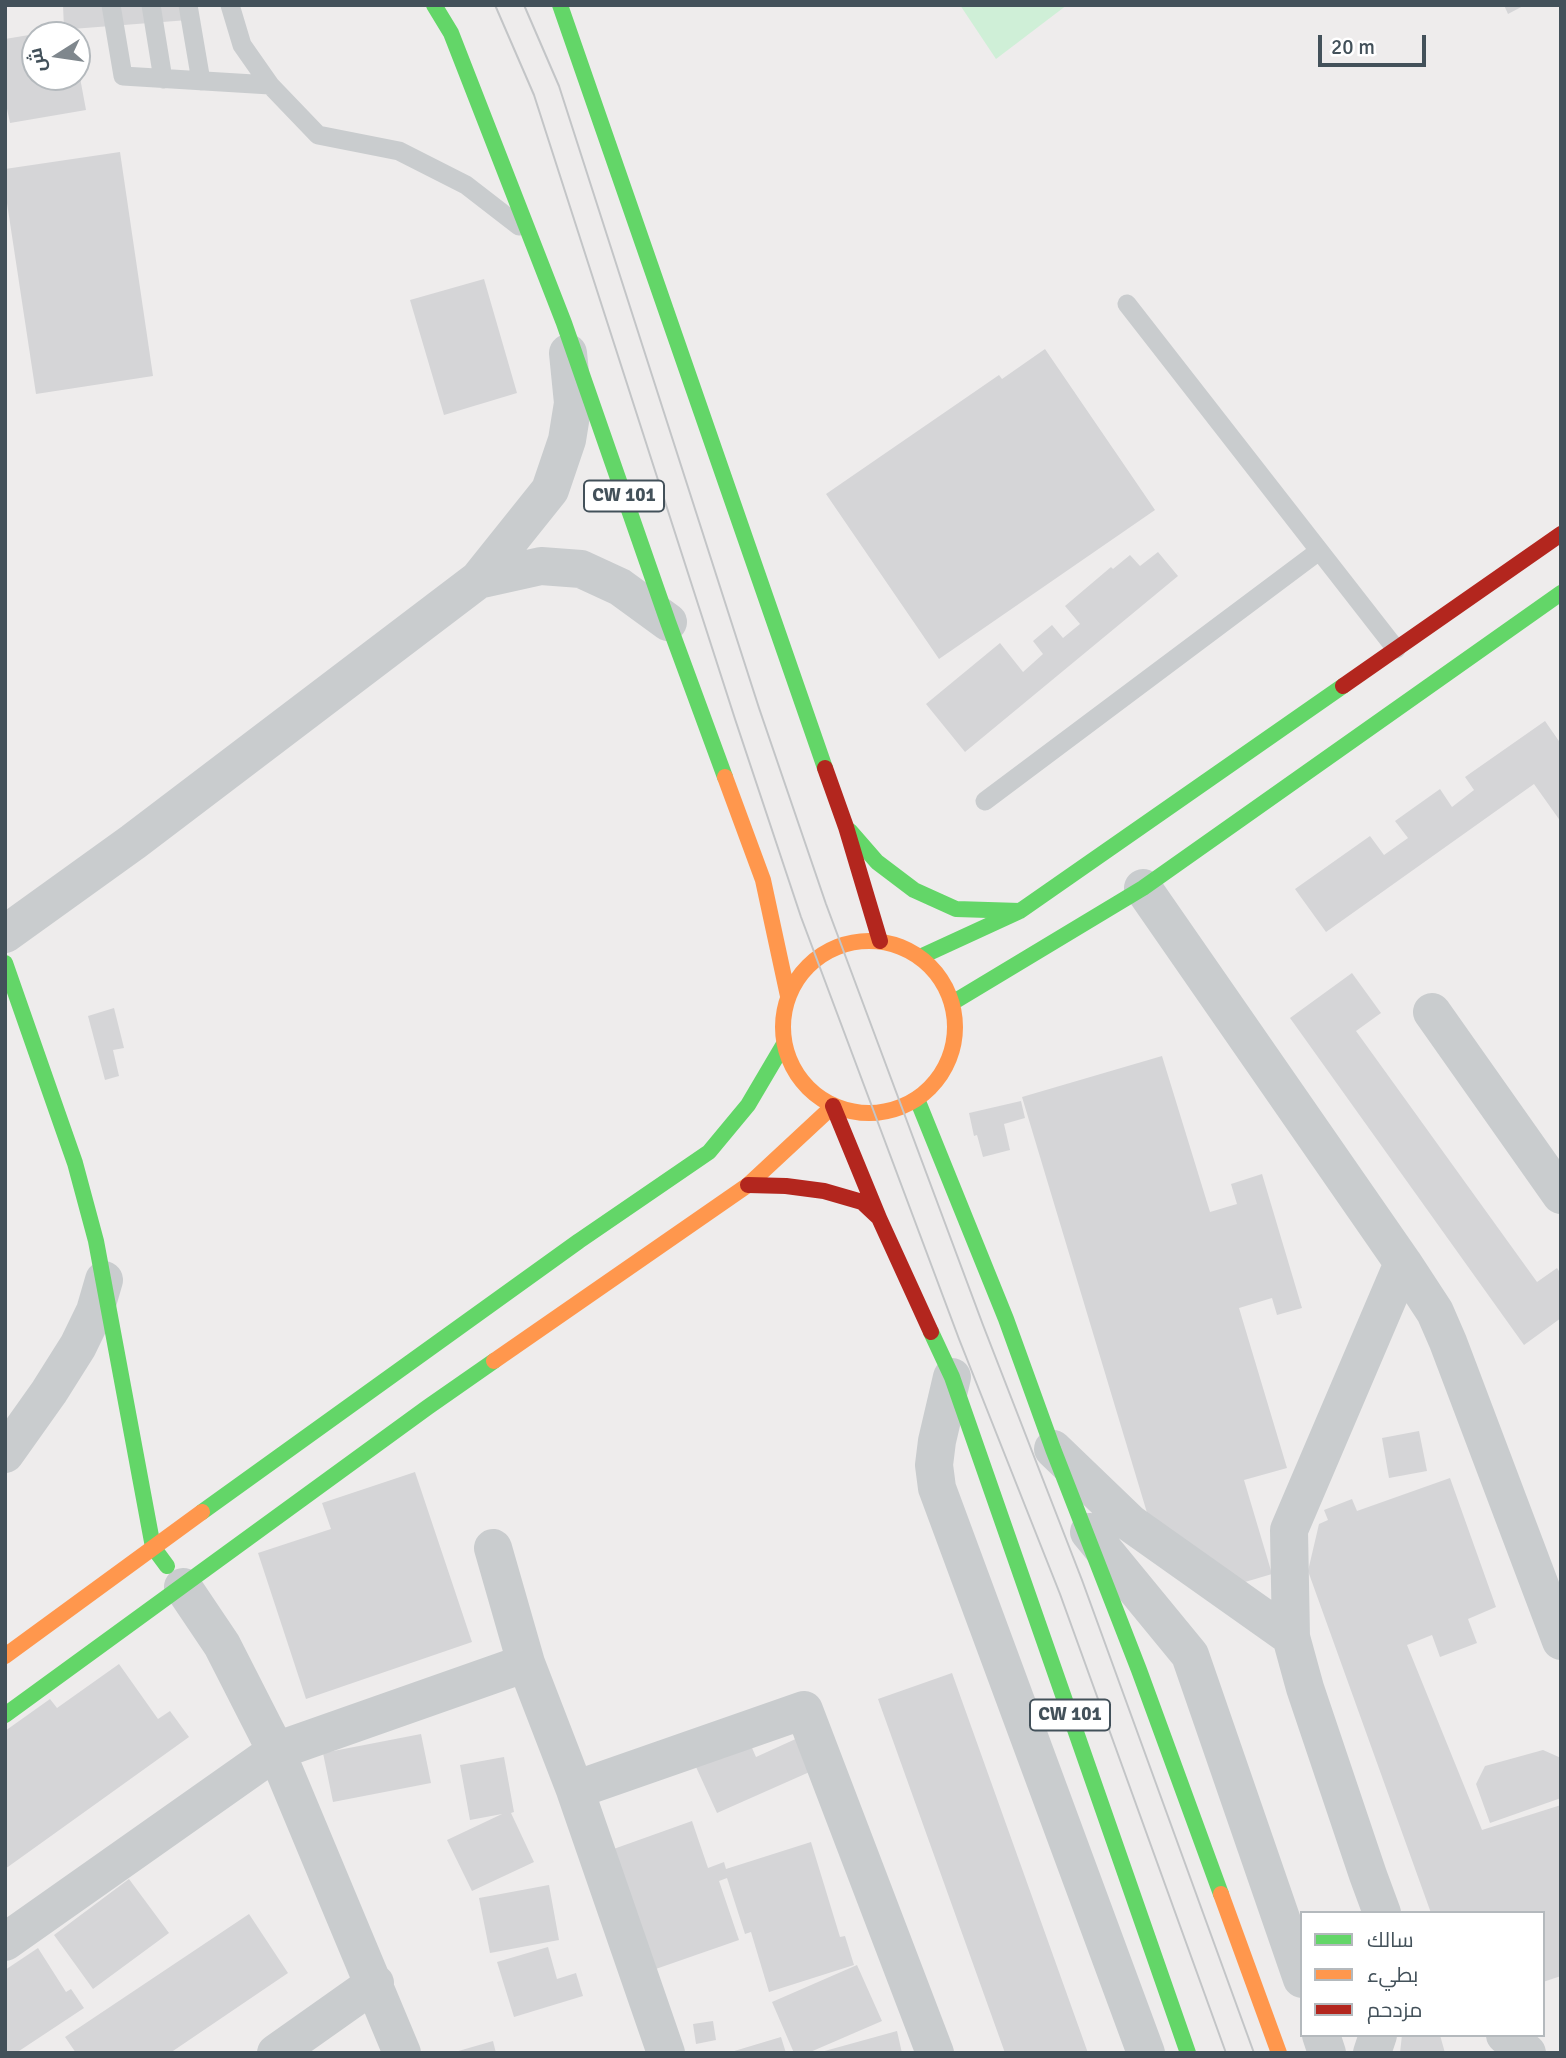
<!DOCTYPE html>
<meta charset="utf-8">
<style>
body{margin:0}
#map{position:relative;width:1566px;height:2058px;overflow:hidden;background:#eeecec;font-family:Signika,Cairo,sans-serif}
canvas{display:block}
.frame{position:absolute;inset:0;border:7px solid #43515a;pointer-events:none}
.legend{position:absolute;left:1300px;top:1911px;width:245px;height:126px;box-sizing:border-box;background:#fff;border:2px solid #b4b9bd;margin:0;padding:9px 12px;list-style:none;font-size:21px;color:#43515a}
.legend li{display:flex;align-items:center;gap:14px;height:35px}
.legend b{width:35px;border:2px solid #b4b9bd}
.north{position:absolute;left:21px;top:21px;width:70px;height:70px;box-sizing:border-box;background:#fff;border:2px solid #b4b9bd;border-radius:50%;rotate:258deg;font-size:19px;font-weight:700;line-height:28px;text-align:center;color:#43515a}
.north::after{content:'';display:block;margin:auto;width:24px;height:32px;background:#7f878d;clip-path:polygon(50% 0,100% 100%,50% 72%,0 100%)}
.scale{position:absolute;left:1318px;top:35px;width:108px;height:32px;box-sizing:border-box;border:4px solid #43515a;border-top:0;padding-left:9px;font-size:21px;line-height:24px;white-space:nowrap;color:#43515a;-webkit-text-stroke:5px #fff;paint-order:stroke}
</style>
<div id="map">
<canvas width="1566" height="2058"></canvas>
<div class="frame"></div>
<ul class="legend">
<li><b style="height:9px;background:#63d668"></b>سالك</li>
<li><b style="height:9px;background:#ff974d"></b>بطيء</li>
<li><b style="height:9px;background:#b3261e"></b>مزدحم</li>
</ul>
<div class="north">ش</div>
<div class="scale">20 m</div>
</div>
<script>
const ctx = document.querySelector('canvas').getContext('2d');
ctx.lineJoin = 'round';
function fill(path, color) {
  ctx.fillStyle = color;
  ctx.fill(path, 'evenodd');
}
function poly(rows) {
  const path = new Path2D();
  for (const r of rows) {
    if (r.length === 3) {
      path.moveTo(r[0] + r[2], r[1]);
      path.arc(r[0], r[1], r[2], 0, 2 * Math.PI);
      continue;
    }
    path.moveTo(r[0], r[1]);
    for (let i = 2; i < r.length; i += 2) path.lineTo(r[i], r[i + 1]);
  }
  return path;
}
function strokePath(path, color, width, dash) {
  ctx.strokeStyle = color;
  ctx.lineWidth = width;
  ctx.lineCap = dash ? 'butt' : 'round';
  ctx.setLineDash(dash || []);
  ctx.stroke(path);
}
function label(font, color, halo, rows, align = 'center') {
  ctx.font = font + ' Signika,sans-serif';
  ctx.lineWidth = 7;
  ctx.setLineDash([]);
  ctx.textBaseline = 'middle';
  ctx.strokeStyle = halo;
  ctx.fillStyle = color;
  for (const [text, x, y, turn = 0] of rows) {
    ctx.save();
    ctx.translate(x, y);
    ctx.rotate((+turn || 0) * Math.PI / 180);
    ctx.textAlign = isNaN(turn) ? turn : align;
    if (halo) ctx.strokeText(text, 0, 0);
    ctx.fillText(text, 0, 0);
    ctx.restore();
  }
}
const green = poly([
 [960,5,1067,5,996,59]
]);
const building = poly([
 [63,5,186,5,188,20,72,29,73,35,38,35,64,29],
 [1504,5,1525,5,1508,14],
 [35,34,35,77,77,77,78,67,86,110,10,123,5,99,5,39],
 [120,152,153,376,36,394,5,190,5,169],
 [484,279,517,393,444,415,410,300],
 [1045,349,1155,510,939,659,826,494,999,375,1002,379],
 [1158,552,1178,576,965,752,926,704,1000,643,1023,672,1043,654,1033,641,1052,625,1063,638,1080,624,1065,606,1111,567,1113,569,1130,555,1140,566],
 [1545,721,1561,744,1561,822,1534,784,1326,932,1295,889,1370,836,1384,855,1408,838,1395,821,1440,789,1452,807,1474,790,1465,777],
 [1352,973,1381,1013,1356,1031,1537,1282,1557,1268,1561,1274,1561,1318,1524,1345,1290,1018],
 [114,1008,124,1048,113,1050,119,1076,105,1080,88,1016],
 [1162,1056,1210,1212,1237,1204,1231,1184,1262,1174,1302,1308,1277,1315,1272,1298,1239,1308,1287,1468,1244,1480,1272,1574,1245,1582,1148,1516,1022,1097],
 [1021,1101,1025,1118,1004,1124,1010,1150,983,1157,977,1135,974,1136,969,1113],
 [1419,1431,1427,1471,1389,1478,1382,1438],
 [415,1472,472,1642,306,1699,258,1553,331,1529,322,1503],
 [1450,1478,1496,1607,1468,1619,1477,1643,1440,1657,1432,1635,1407,1645,1482,1830,1561,1805,1561,1976,1543,1982,1543,1913,1431,1913,1308,1571,1319,1524,1328,1520,1324,1510,1352,1499,1357,1511],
 [119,1664,158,1719,170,1711,189,1737,5,1869,5,1731,50,1699,57,1708],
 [952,1673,1088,2053,1005,2053,878,1699],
 [745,1732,756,1757,800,1737,814,1770,717,1813,691,1756],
 [421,1734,431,1783,333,1802,323,1753],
 [1543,1750,1561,1758,1561,1798,1490,1823,1476,1784,1485,1766],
 [504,1757,514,1812,511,1813,534,1862,472,1891,447,1840,502,1814,470,1820,460,1765],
 [692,1821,708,1868,724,1862,726,1869,811,1842,840,1937,845,1936,854,1965,769,1992,751,1932,745,1934,727,1878,719,1881,739,1940,650,1971,608,1851],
 [129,1879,169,1933,93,1989,54,1935],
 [549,1885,559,1940,490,1953,479,1898],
 [249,1914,288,1973,170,2053,76,2053,65,2037],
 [548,1947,557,1979,576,1973,583,1996,514,2017,497,1962],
 [38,1948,66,1992,71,1989,84,2008,16,2053,5,2053,5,1970],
 [857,1965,882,2021,808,2053,794,2053,772,2002],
 [713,2021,716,2040,696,2044,693,2024],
 [897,2031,902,2053,821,2053,821,2052],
 [1402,2035,1440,2035,1445,2053,1400,2053],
 [781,2037,786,2053,731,2053,731,2052],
 [493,2041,496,2053,455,2053,455,2052]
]);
const lane = poly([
 [111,5,123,76,270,85,318,135,399,151,466,185,519,226],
 [151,5,163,79],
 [188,5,201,81],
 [230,5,242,45,270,85],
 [1127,304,1396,649],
 [985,801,1319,551]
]);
const street = poly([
 [478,580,541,566,581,569,620,587,668,622],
 [1143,888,1403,1263,1435,1312,1448,1342,1561,1641],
 [5,934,133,842,478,580,550,490,567,440,573,403,568,353],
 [1432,1012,1561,1195],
 [952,1377,937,1441,934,1465,937,1488,1146,2053],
 [1053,1449,1130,1523,1291,1637],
 [5,1454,49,1392,78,1346,95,1311,104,1280],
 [1089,1532,1190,1655,1302,1979],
 [493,1548,526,1663,575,1790,666,2053],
 [183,1587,222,1645,276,1751,526,1663],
 [575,1790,804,1710,935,2053],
 [1382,1913,1368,1875,1305,1688,1291,1637,1289,1530,1403,1263],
 [5,1942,276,1751,402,2053],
 [1321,2035,1327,2053],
 [1505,2035,1527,2053],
 [276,2053,375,1983],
 [1372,2053,1378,2035]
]);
const fast = poly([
 [434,5,451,33,564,323,668,622,725,777],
 [560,5,825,768],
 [850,831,877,862,914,890,956,909,1020,911],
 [920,957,1020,911,1343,686],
 [5,963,75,1163,96,1241,153,1547,167,1566],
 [952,1003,1143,888,1561,593],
 [917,1099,1006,1319,1053,1449,1139,1670,1221,1894],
 [931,1332,952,1377,1188,2053],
 [202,1512,579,1241,709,1152,748,1105,784,1044],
 [5,1715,428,1407,494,1361]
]);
const slow = poly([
 [725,777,763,880,788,996],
 [869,1027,86],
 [494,1361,748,1185,833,1106],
 [5,1656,202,1512],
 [1221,1894,1279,2053]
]);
const jam = poly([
 [1343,686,1561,534],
 [825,768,846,827,880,941],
 [833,1106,879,1218,931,1332],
 [748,1185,786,1186,824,1191,862,1202,879,1218]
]);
const tram = poly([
 [495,5,534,95,735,719,801,917,959,1339,1060,1594,1226,2053],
 [524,5,559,86,759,708,826,904,983,1325,1082,1580,1254,2053]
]);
const shields = [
 [624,496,80],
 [1070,1715,80]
];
const shieldNames = [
 ["CW 101",624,496],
 ["CW 101",1070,1715]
];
fill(green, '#cfefd7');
fill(building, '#d5d5d7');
strokePath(lane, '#c9ccce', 19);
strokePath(street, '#c9ccce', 38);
strokePath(fast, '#63d668', 16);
strokePath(slow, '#ff974d', 16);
strokePath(jam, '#b3261e', 16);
strokePath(tram, '#c3c5c7', 2);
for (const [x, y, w] of shields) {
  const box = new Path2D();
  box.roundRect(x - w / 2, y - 15.5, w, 31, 5);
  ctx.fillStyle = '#fff';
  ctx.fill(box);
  strokePath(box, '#43515a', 2);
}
label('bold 19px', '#43515a', null, shieldNames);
</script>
